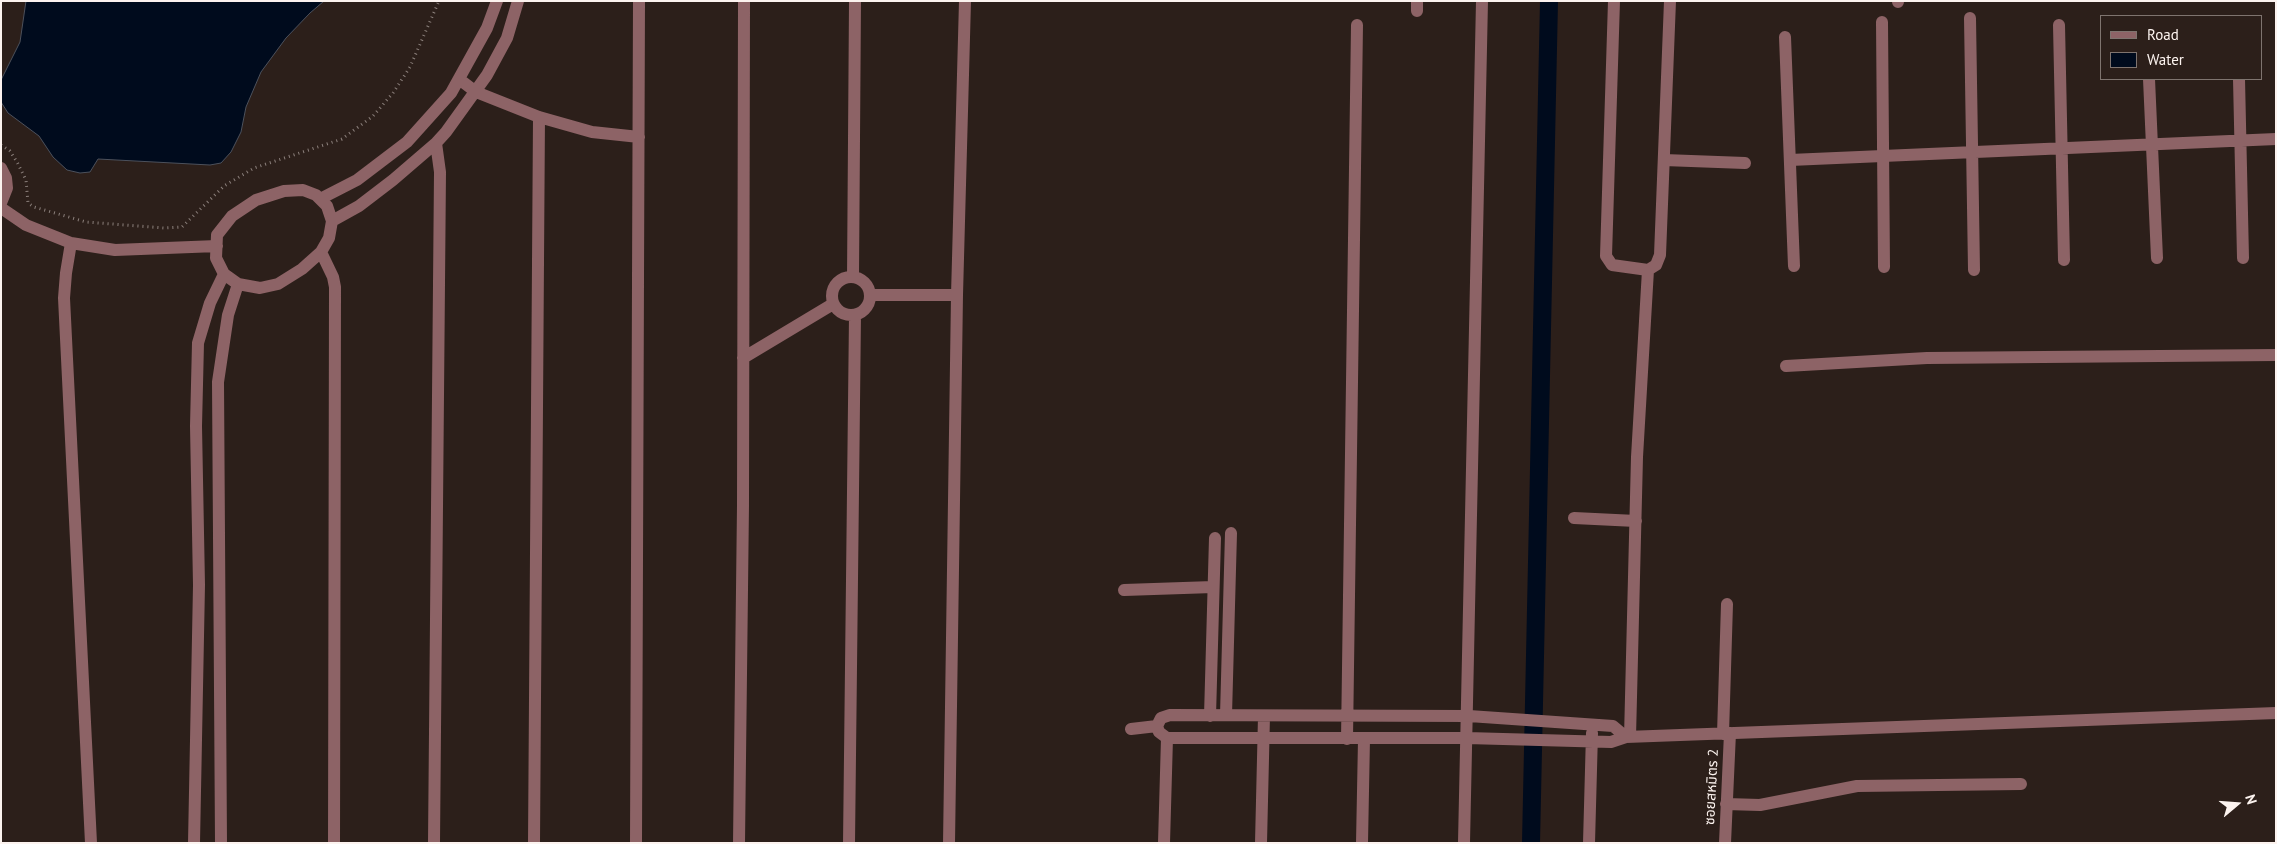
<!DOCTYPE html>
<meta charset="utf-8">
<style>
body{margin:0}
#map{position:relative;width:2277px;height:844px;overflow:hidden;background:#2c1f1a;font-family:"PT Sans",sans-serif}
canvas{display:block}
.frame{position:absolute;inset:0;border:2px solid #fcf3ef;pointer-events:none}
.legend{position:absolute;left:2100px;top:15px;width:162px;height:65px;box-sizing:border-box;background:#2c1f1a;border:1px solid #7f746f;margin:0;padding:6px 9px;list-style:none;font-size:15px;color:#fcf3ef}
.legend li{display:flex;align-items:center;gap:10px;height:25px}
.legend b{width:25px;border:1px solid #7f746f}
.north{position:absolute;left:2212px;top:779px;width:50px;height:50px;-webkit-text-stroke:4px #2c1f1a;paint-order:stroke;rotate:72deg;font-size:14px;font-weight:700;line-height:20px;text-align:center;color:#fcf3ef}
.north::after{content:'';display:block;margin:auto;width:18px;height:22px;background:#fcf3ef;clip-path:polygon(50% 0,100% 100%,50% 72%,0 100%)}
</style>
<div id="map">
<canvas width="2277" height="844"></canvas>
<div class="frame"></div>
<ul class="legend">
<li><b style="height:6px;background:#8d6366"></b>Road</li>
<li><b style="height:14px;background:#000b1d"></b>Water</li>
</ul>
<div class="north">N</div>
</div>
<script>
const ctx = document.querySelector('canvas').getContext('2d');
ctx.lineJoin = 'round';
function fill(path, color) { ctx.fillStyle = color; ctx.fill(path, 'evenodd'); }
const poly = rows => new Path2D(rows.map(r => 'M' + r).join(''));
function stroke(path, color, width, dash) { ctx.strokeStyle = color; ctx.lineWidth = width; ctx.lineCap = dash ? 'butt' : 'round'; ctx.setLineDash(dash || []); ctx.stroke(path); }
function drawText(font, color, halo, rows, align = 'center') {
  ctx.font = font + ' "PT Sans","Noto Sans Thai",sans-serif'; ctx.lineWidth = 4; ctx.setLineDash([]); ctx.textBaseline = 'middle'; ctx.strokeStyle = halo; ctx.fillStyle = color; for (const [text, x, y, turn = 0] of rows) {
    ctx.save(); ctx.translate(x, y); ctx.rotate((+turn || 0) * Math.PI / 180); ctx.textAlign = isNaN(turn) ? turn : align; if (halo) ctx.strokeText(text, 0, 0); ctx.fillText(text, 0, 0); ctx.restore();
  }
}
const water = poly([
 [26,1,324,1,310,13,286,38,261,72,246,107,241,132,231,152,221,163,210,165,98,159,90,172,80,173,67,170,53,157,39,136,8,113,1,102,1,80,20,42,26,1]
]);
fill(water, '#000b1d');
stroke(water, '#4c515c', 1);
stroke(poly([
 [1531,843,1549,1]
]), '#000b1d', 18);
stroke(poly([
 [1,145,10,151,17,162,26,180,28,203,34,207,86,222,164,228,182,227,224,186,254,168,342,139,373,116,393,93,410,67,439,1]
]), '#8c807c', 3, [1, 4]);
stroke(poly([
 [1614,1,1606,256,1612,265,1648,270,1656,265,1660,255,1670,1],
 [1898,1,1898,2],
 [1417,11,1417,1],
 [1970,18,1974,270],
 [1882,22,1884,267],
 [2059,25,2064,260],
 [1785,37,1794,266],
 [459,79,476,92,539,117,592,132,639,137],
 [2149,79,2157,258],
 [2239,79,2243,258],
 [1664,160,1745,163],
 [1790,160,2276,139],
 [1,168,6,178,7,188,1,203],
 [303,190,316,195,327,206,332,221,329,238,321,252,302,269,278,284,260,288,238,284,224,274,216,258,217,235,232,216,256,200,284,191,303,190],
 [320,199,357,180,407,142,451,93,487,28,497,1],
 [1,208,26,225,71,243,115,250,217,246],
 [332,221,359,206,393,180,436,143,446,132,487,75,507,38,518,1],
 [71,243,66,273,64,298,91,843],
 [321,252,333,277,335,287,334,843],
 [853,277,855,1],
 '832 296a19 19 0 1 1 38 0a19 19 0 1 1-38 0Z',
 [870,295,957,295],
 [743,358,833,304],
 [1786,366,1927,358,2276,355],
 [1574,518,1636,521],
 [1124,590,1213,587],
 [1170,715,1469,716,1613,726,1626,737,1611,742,1467,738,1167,738,1159,732,1157,726,1161,718,1170,715],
 [1226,715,1231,533],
 [1210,716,1215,538],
 [1131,729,1157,726],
 [1723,734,1727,604],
 [1626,737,2276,713],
 [1630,737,1637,457,1648,270],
 [1347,739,1357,25],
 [1726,804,1760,805,1857,786,2021,784],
 [194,843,199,585,196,426,198,343,210,303,224,274],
 [221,843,218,382,228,315,238,284],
 [434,843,440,172,436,143],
 [534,843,539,117],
 [636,843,639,1],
 [739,843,743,505,744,1],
 [849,843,855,315],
 [949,843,957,295,965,1],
 [1164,843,1167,738],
 [1261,843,1264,716],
 [1362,843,1364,739],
 [1464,843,1482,1],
 [1589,843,1592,733],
 [1725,843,1730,733]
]), '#8d6366', 12);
drawText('14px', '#fcf3ef', '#2c1f1a', [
 ["ซอยสหมิตร 2",1712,787,-87]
]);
</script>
